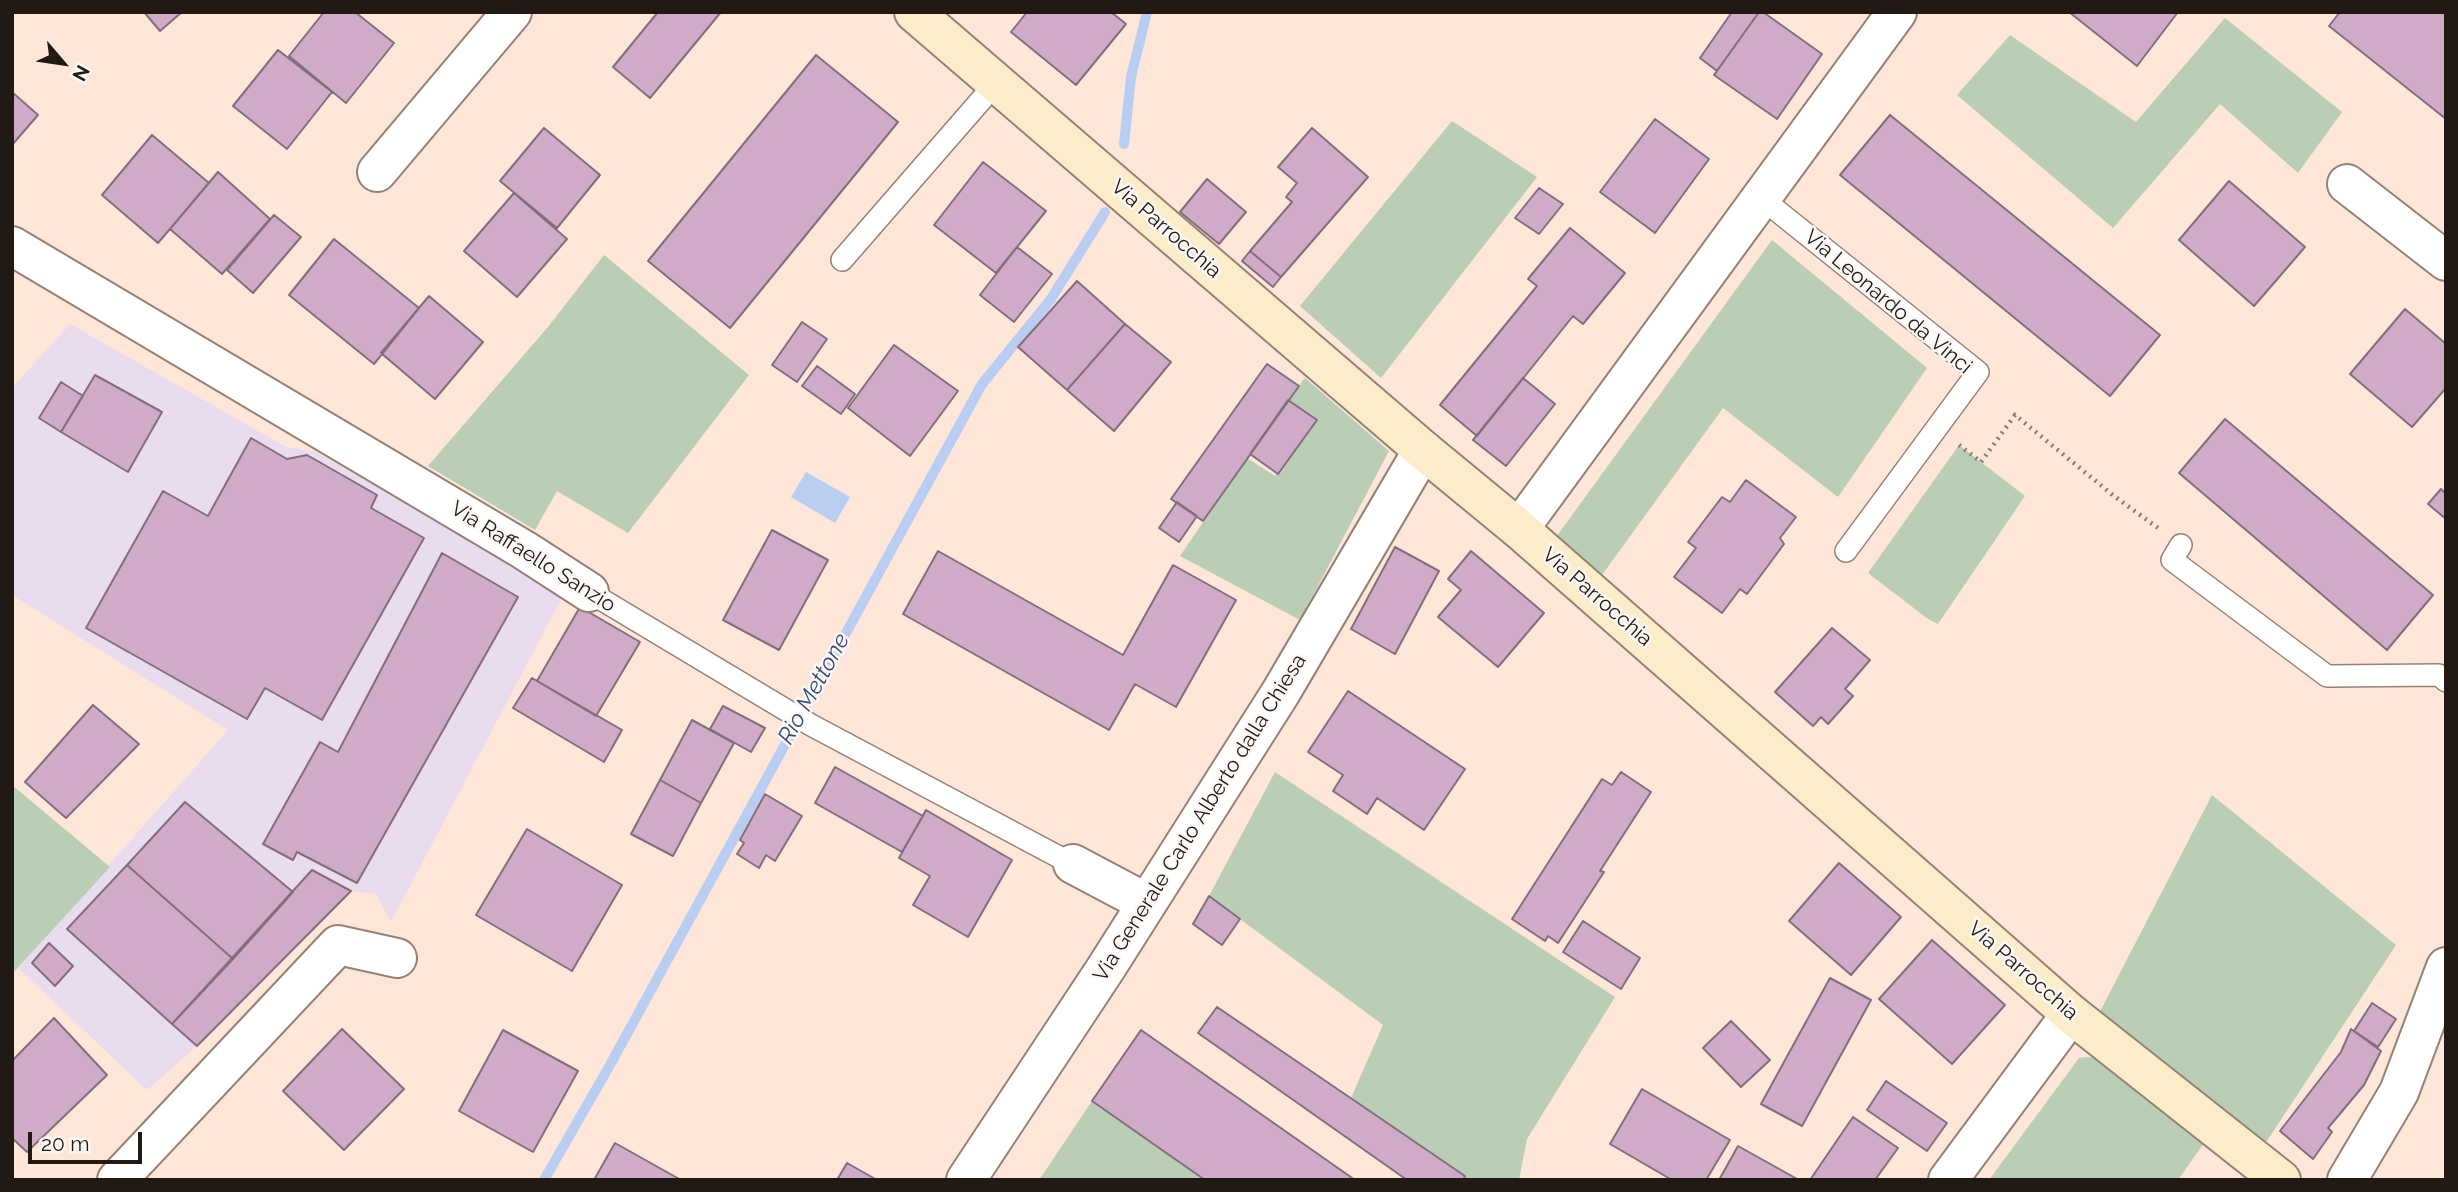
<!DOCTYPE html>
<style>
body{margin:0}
#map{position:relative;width:2458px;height:1192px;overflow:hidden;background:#fee6d9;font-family:Raleway,sans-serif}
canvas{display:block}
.frame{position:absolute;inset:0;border:14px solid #211914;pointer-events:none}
.north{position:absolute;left:28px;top:28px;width:70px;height:70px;-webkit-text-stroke:5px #fdf8f5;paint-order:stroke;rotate:119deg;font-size:19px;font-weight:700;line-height:28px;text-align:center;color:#211914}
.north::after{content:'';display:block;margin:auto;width:24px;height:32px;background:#211914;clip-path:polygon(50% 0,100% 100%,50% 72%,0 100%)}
.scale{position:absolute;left:28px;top:1132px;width:114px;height:32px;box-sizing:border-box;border:4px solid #211914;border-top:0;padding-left:9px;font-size:21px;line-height:24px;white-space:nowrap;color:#211914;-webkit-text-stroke:5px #fdf8f5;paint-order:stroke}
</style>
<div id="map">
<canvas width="2458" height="1192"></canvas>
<div class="frame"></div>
<div class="north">N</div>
<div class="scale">20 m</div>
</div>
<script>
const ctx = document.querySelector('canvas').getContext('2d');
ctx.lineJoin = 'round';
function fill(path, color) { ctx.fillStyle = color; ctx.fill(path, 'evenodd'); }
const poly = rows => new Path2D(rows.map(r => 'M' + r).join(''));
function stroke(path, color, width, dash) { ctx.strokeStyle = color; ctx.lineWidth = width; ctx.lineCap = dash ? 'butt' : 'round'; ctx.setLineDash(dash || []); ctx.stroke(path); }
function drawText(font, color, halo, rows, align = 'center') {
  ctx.font = font + ' Raleway,sans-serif'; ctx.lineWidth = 5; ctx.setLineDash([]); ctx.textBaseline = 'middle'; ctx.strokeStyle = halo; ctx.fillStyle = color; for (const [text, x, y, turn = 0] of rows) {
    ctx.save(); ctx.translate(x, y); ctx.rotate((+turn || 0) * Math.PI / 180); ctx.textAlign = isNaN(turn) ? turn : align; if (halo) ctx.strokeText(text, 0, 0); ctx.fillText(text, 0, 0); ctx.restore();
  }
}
fill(poly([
 [70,324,286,447,316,452,564,594,391,922,376,894,351,891,197,1046,147,1090,18,968,228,730,12,595,12,388]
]), '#eadcef');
fill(poly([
 [2225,18,2342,112,2298,173,2220,104,2113,228,1957,95,2010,35,2136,122],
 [1452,121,1537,177,1381,378,1300,306],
 [1772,240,1927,368,1838,497,1723,408,1602,575,1554,540],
 [604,255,749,375,628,533,557,491,535,530,428,466,548,327],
 [1305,378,1389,451,1300,620,1180,556,1247,458,1275,476,1317,420,1288,400],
 [1959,445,2025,496,1938,624,1928,619,1868,573],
 [1275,772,1615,997,1527,1139,1519,1180,1463,1180,1465,1175,1351,1098,1383,1025,1209,896],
 [12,785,110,867,12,974],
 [2212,795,2396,945,2255,1159,2091,1029],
 [2086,1057,2100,1058,2204,1143,2178,1180,1989,1180,2079,1058],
 [1092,1101,1205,1180,1039,1180]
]), '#bacdb5');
fill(poly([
 [806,472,850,497,835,523,791,497]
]), '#b9cdf3');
stroke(poly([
 [1124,144,1131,77,1147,12],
 [544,1180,610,1065,982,384,1051,299,1105,212]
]), '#b9cdf3', 10);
const building = poly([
 [144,12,182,12,160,31,144,12],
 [324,12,355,12,394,43,346,103,289,56,324,12],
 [658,12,721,12,650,98,613,67,658,12],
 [1027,12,1111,12,1126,24,1076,85,1011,32,1027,12],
 [1732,12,1759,12,1717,71,1700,58,1732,12],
 [1759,12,1763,12,1822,54,1777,119,1714,75,1759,12],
 [2069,12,2178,12,2137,66,2069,12],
 [2340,12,2443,12,2446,15,2446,119,2329,26,2340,12],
 [278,50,332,92,287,149,233,106,278,50],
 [816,55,898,122,730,328,648,261,816,55],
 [12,92,38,115,12,145,12,92],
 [1890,115,2160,335,2110,396,1840,175,1890,115],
 [1655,119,1709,159,1655,233,1600,192,1655,119],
 [544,128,600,175,557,228,500,181,544,128],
 [1312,128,1368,177,1281,277,1250,251,1292,202,1286,197,1297,183,1278,167,1312,128],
 [152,135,209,183,158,243,102,195,152,135],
 [983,162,1046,211,996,273,934,225,983,162],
 [218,172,270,219,222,274,170,229,218,172],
 [1207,179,1246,212,1219,244,1180,212,1207,179],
 [2229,181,2305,247,2254,306,2179,240,2229,181],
 [1539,188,1563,204,1539,234,1515,218,1539,188],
 [514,193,567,239,517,297,464,251,514,193],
 [274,215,301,237,253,293,227,270,274,215],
 [1570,228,1625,273,1583,324,1573,316,1477,436,1440,405,1537,286,1528,279,1570,228],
 [334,239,419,308,374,364,289,295,334,239],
 [1017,247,1052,274,1014,322,980,295,1017,247],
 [1250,251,1281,277,1273,287,1242,261,1250,251],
 [1077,281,1125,324,1067,390,1018,347,1077,281],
 [429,296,483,342,435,399,381,353,429,296],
 [2405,309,2446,344,2446,388,2412,427,2350,374,2405,309],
 [802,322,827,339,797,382,772,365,802,322],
 [1125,324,1171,362,1114,431,1067,390,1125,324],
 [894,345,958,391,910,456,848,408,894,345],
 [1267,364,1299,386,1203,521,1171,499,1267,364],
 [817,366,855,394,841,414,802,386,817,366],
 [95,375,162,412,128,472,61,432,95,375],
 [1523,378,1555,404,1506,466,1473,440,1523,378],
 [61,382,83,396,61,432,39,418,61,382],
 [1288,400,1317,420,1278,474,1250,454,1288,400],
 [2225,419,2433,595,2387,650,2179,473,2225,419],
 [251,438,287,459,307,455,377,495,371,508,424,538,322,720,265,688,247,719,86,628,163,491,208,516,251,438],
 [1746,480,1796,517,1780,538,1784,544,1747,594,1740,589,1722,613,1674,577,1696,548,1688,542,1722,497,1730,502,1746,480],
 [2441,489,2446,494,2446,519,2428,504,2441,489],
 [1177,502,1197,516,1179,542,1159,528,1177,502],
 [772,530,828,560,779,650,723,620,772,530],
 [1395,547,1439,571,1395,654,1351,629,1395,547],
 [938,551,1123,655,1173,565,1236,600,1176,707,1135,684,1109,730,903,614,938,551],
 [1471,551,1544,613,1498,667,1438,617,1461,590,1448,579,1471,551],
 [442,553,518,597,357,883,297,852,293,860,263,844,320,742,338,752,442,553],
 [580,607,640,642,596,716,537,681,580,607],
 [1832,628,1870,660,1845,689,1853,696,1828,724,1821,717,1813,726,1775,692,1832,628],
 [532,678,622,730,604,762,513,708,532,678],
 [1348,691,1465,769,1424,830,1377,798,1367,814,1333,791,1343,775,1308,752,1348,691],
 [93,705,139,744,66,818,25,782,93,705],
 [723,706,765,728,751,752,710,729,723,706],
 [692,720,734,743,701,803,660,780,692,720],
 [835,767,923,816,902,852,815,803,835,767],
 [1621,772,1651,792,1600,871,1604,872,1558,943,1548,936,1545,941,1512,919,1602,779,1612,785,1621,772],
 [660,780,701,803,673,856,631,834,660,780],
 [765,794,802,816,775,861,766,855,759,868,737,854,744,843,740,840,765,794],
 [185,802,293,892,233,959,127,865,185,802],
 [926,810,1012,860,968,937,913,905,930,876,899,858,926,810],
 [527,829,622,885,572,971,476,915,527,829],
 [1839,863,1901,917,1851,975,1789,921,1839,863],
 [127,865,233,959,172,1024,67,929,127,865],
 [312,870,351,891,197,1046,172,1024,312,870],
 [1209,896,1240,919,1222,945,1193,924,1209,896],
 [1583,921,1640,958,1621,989,1563,952,1583,921],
 [1932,940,2005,1005,1952,1064,1879,999,1932,940],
 [49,943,73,966,55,986,32,963,49,943],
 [1830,978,1871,1000,1802,1126,1761,1104,1830,978],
 [2372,1003,2396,1019,2378,1047,2354,1031,2372,1003],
 [1217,1007,1465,1176,1463,1180,1407,1180,1198,1033,1217,1007],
 [54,1018,107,1075,27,1152,12,1138,12,1061,54,1018],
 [1731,1021,1770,1060,1741,1087,1703,1048,1731,1021],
 [342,1029,404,1089,344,1150,283,1091,342,1029],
 [2351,1029,2381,1051,2364,1085,2328,1128,2332,1132,2313,1159,2280,1131,2341,1052,2351,1029],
 [503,1030,578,1071,533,1152,459,1111,503,1030],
 [1141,1030,1355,1180,1205,1180,1092,1101,1141,1030],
 [1886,1081,1947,1123,1927,1151,1867,1110,1886,1081],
 [1642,1089,1730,1140,1706,1180,1672,1180,1610,1144,1642,1089],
 [1853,1117,1898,1148,1875,1180,1810,1180,1853,1117],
 [615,1143,681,1180,594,1180,615,1143],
 [1738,1146,1799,1180,1719,1180,1738,1146],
 [847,1163,877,1180,837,1180,847,1163]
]);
fill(building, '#d0abc8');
stroke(building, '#826f7d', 2);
const lane = poly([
 [1760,197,1978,372,1846,551],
 [842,260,996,83],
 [2181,545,2172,560,2327,676,2439,675,2446,681],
 [589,592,811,725,1059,857]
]);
const street = poly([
 [377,172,512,12],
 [2347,184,2446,261],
 [12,246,524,550,589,592],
 [1519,529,1897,12],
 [1073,864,1139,899,1151,897],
 [117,1180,338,945,397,958],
 [966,1180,1106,968,1281,692,1423,450],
 [1948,1180,2071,1014],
 [2347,1180,2399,1092,2446,967]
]);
const secondary = poly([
 [914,12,1423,450,1519,529,2071,1014,2281,1180]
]);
stroke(lane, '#968175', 24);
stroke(street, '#968175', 42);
stroke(secondary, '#968175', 42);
stroke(poly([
 [1959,445,1981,462,2015,415,2114,496,2158,528]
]), '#8b7c73', 4.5, [2, 5]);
stroke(lane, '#fff', 21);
stroke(street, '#fff', 38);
stroke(secondary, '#fbedca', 38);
drawText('21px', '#211914', '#fdf8f5', [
 ["Via Parrocchia",1166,229,41],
 ["Via Leonardo da Vinci",1888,302,40],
 ["Via Raffaello Sanzio",533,557,32],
 ["Via Parrocchia",1597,597,41],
 ["Via Generale Carlo Alberto dalla Chiesa",1200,818,-58],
 ["Via Parrocchia",2023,971,41]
]);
drawText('italic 23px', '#334b7b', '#fdf8f5', [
 ["Rio Mettone",814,689,-61]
]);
</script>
